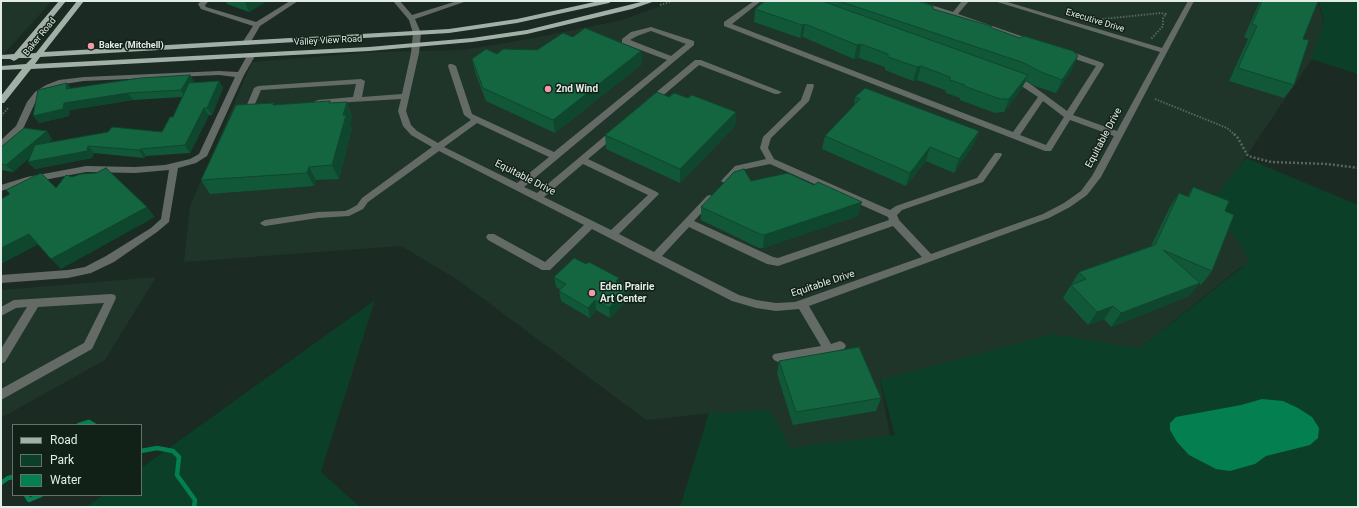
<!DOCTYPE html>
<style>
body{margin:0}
#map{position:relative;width:1359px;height:508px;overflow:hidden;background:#1b2a22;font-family:Roboto,sans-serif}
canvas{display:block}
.frame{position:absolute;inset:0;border:2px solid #e2ece6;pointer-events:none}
.legend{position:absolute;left:12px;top:424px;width:130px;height:72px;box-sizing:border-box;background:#122118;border:1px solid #65726a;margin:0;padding:5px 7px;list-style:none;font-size:12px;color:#e2ece6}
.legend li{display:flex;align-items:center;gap:8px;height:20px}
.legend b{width:20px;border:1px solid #65726a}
</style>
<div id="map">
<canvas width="1359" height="508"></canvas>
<div class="frame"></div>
<ul class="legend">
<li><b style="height:5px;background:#a1b1a7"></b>Road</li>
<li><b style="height:11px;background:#0b3f27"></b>Park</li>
<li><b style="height:11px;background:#047f4f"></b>Water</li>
</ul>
</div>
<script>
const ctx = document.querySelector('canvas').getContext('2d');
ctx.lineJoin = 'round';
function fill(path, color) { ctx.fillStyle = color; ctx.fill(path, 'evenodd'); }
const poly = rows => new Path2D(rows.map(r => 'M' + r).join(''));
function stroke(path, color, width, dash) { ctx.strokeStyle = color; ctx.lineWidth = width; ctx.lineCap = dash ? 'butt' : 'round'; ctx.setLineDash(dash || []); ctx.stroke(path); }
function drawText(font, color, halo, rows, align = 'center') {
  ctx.font = font + ' Roboto,sans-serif'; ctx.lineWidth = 3; ctx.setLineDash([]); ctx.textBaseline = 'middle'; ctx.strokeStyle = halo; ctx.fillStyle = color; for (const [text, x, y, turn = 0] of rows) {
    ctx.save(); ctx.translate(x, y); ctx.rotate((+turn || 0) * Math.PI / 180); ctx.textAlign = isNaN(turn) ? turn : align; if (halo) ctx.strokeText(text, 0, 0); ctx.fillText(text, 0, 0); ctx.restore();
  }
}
fill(poly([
 [1,1,52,1,1,57],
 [675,1,1318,1,1324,23,1312,59,1214,204,1268,258,1241,267,1140,348,880,380,890,436,798,471,713,413,646,420,458,280,401,246,184,262,190,206,252,62,375,52,461,50,529,39,622,20],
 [156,277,105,360,1,418,1,290]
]), '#1f3529');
fill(poly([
 [1319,1,1358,1,1358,74,1311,59,1324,22],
 [1246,158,1358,205,1358,507,680,507,709,413,769,410,791,448,895,435,880,380,1052,334,1140,348,1250,261,1212,200],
 [375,300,321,472,360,507,86,507,103,495,141,495,141,468]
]), '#0b3f27');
fill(poly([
 [1262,399,1283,401,1298,408,1312,417,1319,428,1318,438,1310,445,1266,456,1255,464,1230,471,1216,469,1189,455,1177,442,1170,430,1170,423,1176,417,1241,405]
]), '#047f4f');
stroke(poly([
 [79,425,89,422,94,425],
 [141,451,157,448,173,451,179,457,177,475,195,500,194,507],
 [1,483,8,478,13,477],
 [26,495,29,500,41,495]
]), '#047f4f', 4.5);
stroke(poly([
 [660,5,673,1],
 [1093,20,1161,13,1166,14,1163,18,1163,26,1151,39],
 [1155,99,1227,128,1235,135],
 [1,116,8,108]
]), '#59665f', 2, [1.5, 1.5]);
stroke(poly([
 [1234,134,1238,138,1248,156,1271,162,1327,164,1358,168]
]), '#59665f', 2.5, [2, 2]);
fill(poly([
 [201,1,209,1,205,5,206,7,256,22,290,1,298,1,260,26,249,45,246,45,242,43,253,26,201,9,198,4,201,1],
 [393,1,400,1,412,15,457,1,467,1,415,19,421,33,419,53,406,111,411,125,417,131,438,143,471,120,464,115,448,66,449,64,452,64,456,66,472,114,554,152,667,60,622,43,622,39,631,32,651,27,694,41,694,45,524,187,537,193,612,130,618,130,619,132,618,134,588,159,657,192,659,194,619,234,654,252,707,196,710,195,715,198,713,200,694,221,773,257,778,258,889,220,888,217,770,164,741,170,729,183,726,184,721,181,735,166,766,159,760,148,763,137,801,100,807,84,813,84,814,86,809,101,771,138,768,148,774,159,890,210,896,206,977,178,995,153,1001,153,1002,155,983,182,902,210,897,215,899,220,931,254,1043,214,1064,203,1081,191,1092,176,1114,136,1070,120,1051,151,1045,151,724,26,724,22,754,1,761,1,732,24,1013,132,1038,97,1023,87,1010,81,1010,77,1016,77,1029,83,1067,111,1096,66,1063,55,1063,51,1069,51,1103,63,1104,65,1073,115,1117,131,1160,52,994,1,1004,1,1162,48,1188,1,1194,1,1101,177,1087,195,1070,207,1049,218,809,306,831,344,840,341,844,343,846,346,844,349,802,360,778,362,774,360,772,357,774,354,821,346,799,309,776,311,756,308,732,301,592,229,550,270,542,270,488,240,486,237,488,234,494,234,545,262,584,225,439,151,368,202,363,209,349,216,318,218,265,226,262,225,260,223,265,220,318,212,345,211,350,209,357,205,362,198,432,147,411,135,403,126,398,111,401,99,318,104,314,102,318,100,353,97,356,84,261,90,255,104,263,104,264,106,263,108,250,110,246,107,254,88,258,86,361,79,365,81,362,97,402,94,411,53,413,33,409,20,393,1],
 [651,31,686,44,671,56,630,40,637,36,651,31],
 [1043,101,1064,117,1046,145,1020,135,1043,101],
 [477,123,549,157,517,183,444,147,477,123],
 [583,164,648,195,611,230,544,197,583,164],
 [893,226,922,257,795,302,776,303,756,300,739,295,662,256,689,227,767,264,778,266,893,226],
 [909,1,919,1,953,12,962,1,969,1,958,14,1038,42,1034,44,1031,44,909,1],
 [248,54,254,54,255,56,244,75,207,156,196,163,178,168,169,222,157,232,114,262,91,273,68,278,1,283,1,275,68,270,85,267,106,256,151,228,161,219,169,170,135,173,86,172,28,183,1,191,1,185,27,177,86,166,135,167,165,165,190,159,199,154,235,77,219,75,84,81,64,84,52,89,41,96,35,103,23,129,4,147,1,148,1,140,16,126,27,102,35,92,46,85,59,80,84,77,219,71,238,72,248,54],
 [695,60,701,60,782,92,778,94,775,94,699,65,653,104,647,104,647,100,695,60],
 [111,294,115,295,116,298,92,349,1,400,1,389,84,343,104,303,38,307,5,362,1,364,1,349,27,307,16,308,1,316,1,307,14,300,111,294]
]), '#646b67');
fill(poly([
 [59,1,66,1,23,54,36,53,77,1,84,1,44,52,449,29,517,19,599,1,612,1,609,3,517,23,449,33,40,57,35,64,369,47,472,38,527,30,645,1,655,1,632,9,527,34,472,42,369,51,31,69,4,103,1,103,1,96,22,69,1,70,1,66,26,64,32,58,19,58,14,61,10,59,1,59,1,55,14,54,59,1]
]), '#a1b1a7');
fill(poly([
 [225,1,267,1,249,12,227,4],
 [765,1,917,1,933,9,992,28,1072,70,1056,93,1035,86,1026,81,1022,88,1004,112,995,113,960,100,960,98,946,93,945,90,917,80,913,81,885,70,885,67,859,58,854,59,803,37,800,38,754,22,755,9],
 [1260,1,1318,1,1303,39,1294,85,1284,98,1229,81,1248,39,1244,37],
 [573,37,641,51,642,64,555,133,486,101,475,72,472,59,497,54,537,50],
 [190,75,194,82,194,83,219,81,223,88,212,115,209,115,190,153,146,156,144,158,94,153,92,158,35,169,28,162,30,157,13,172,1,170,1,147,52,139,48,143,162,132,173,117,182,97,133,100,70,110,69,116,39,123,67,83,71,89],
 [669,97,688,98,736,112,735,126,680,183,606,149,605,135],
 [855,97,979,131,974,144,954,173,926,161,906,186,822,149,825,136,854,106],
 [347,102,352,116,350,124,352,128,339,179,316,180,314,186,210,194,201,180,275,105,331,103],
 [751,181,858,216,763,248,759,248,701,220,701,207],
 [1193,187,1225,211,1212,271,1201,285,1199,284,1189,296,1111,327,1104,319,1088,325,1063,298,1079,272,1151,246,1170,207,1179,193,1187,197],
 [586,264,619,278,619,283,628,287,629,298,610,318,596,310,590,318,561,301,559,291,561,290,556,287,554,277],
 [779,361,881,398,876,411,793,425,777,374]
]), '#115838');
fill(poly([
 [246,1,267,1,249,12,245,2],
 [805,24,803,37,800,38,802,25],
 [861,44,859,58,854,59,857,45],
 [641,51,642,64,555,133,553,120],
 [1078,56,1072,70,1056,93,1062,80],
 [921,66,917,80,913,81,917,67],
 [190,75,194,82,185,97,181,90],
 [1028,75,1022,88,1004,112,1009,99],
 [219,81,223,88,212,115,207,108],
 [67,83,72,90,66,89],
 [128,93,133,100,70,110,69,116,39,123,33,116,64,103],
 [347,102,352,116,350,124,352,128,339,179,332,165,343,115],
 [204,108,209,115,190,153,185,145],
 [736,112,735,126,680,183,680,169],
 [47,131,52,139,13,172,6,165],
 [979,131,974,144,954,173,959,159],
 [88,146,94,153,92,158,35,169,28,162],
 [930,147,926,161,906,186,910,173],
 [141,149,146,156,144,158,139,150],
 [309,167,316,180,314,186,307,173],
 [862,202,858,216,763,248,764,235],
 [147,207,155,217,61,269,51,259],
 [29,234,39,244,1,264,1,248],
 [619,278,620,288,616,281],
 [1200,283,1189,296,1111,327,1121,313],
 [628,287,629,298,610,318,609,308],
 [595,300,596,310,590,318,588,308],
 [1113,306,1104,319,1088,325,1097,312]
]), '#0e472e');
const building = poly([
 [765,1,822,1,1028,75,1009,99,1000,99,964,86,965,85,950,80,950,77,921,66,917,67,888,57,888,54,861,44,857,45,805,24,802,25,755,9,765,1],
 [839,1,917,1,933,6,933,9,991,26,992,28,1020,38,1024,36,1073,51,1078,56,1062,80,1041,72,1024,63,839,1],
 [1262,1,1318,1,1303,39,1309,40,1294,85,1238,68,1257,26,1252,24,1262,1],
 [585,28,641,51,553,120,483,88,472,59,486,49,497,54,503,49,537,50,563,33,573,37,585,28],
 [190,75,181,90,128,93,64,103,63,109,33,116,38,90,67,83,66,89,141,78,190,75],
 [219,81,207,108,204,108,185,145,141,149,139,150,88,146,87,151,28,162,35,145,108,132,112,127,162,132,170,117,173,117,189,83,219,81],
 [865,88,979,131,959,159,930,147,910,173,825,136,860,99,855,97,865,88],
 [657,92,669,97,674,93,688,98,692,95,736,112,680,169,605,135,657,92],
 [330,101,329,103,347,102,343,115,346,115,332,165,309,167,307,173,201,180,236,105,274,103,273,105,330,101],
 [24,128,47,131,6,165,1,164,1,147,24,128],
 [106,168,147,207,51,259,29,234,1,248,1,199,10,194,6,190,41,173,56,188,66,175,72,177,81,174,96,173,106,168],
 [744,169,751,181,788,173,814,185,818,182,862,202,764,235,760,234,701,207,734,172,744,169],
 [1193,187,1229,201,1225,211,1234,215,1212,271,1163,250,1200,283,1121,313,1113,306,1097,312,1071,285,1086,279,1079,272,1155,245,1179,193,1189,197,1193,187],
 [574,258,586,264,589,262,619,278,616,281,628,287,609,308,595,300,588,308,559,291,566,284,554,277,574,258],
 [859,347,881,398,796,412,779,361,859,347]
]);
fill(building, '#146641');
stroke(building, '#0e472e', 1);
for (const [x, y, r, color] of [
 [91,46,4,"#f39aaa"],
 [548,89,4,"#f39aaa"],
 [592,293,4,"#f39aaa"]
]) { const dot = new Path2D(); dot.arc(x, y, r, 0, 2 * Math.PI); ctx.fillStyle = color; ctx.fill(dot); stroke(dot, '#122118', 1.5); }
drawText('9px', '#e2ece6', '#122118', [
 ["Executive Drive",1095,21,17],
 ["Baker Road",40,37,-51],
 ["Valley View Road",328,41,-3]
]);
drawText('bold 9px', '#e2ece6', '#122118', [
 ["Baker (Mitchell)",99,46]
], 'left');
drawText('bold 10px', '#e2ece6', '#122118', [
 ["2nd Wind",556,89],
 ["Eden Prairie",600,287],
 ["Art Center",600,299]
], 'left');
drawText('10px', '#e2ece6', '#122118', [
 ["Equitable Drive",1104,138,-62],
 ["Equitable Drive",525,178,27],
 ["Equitable Drive",823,284,-18]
]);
</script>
